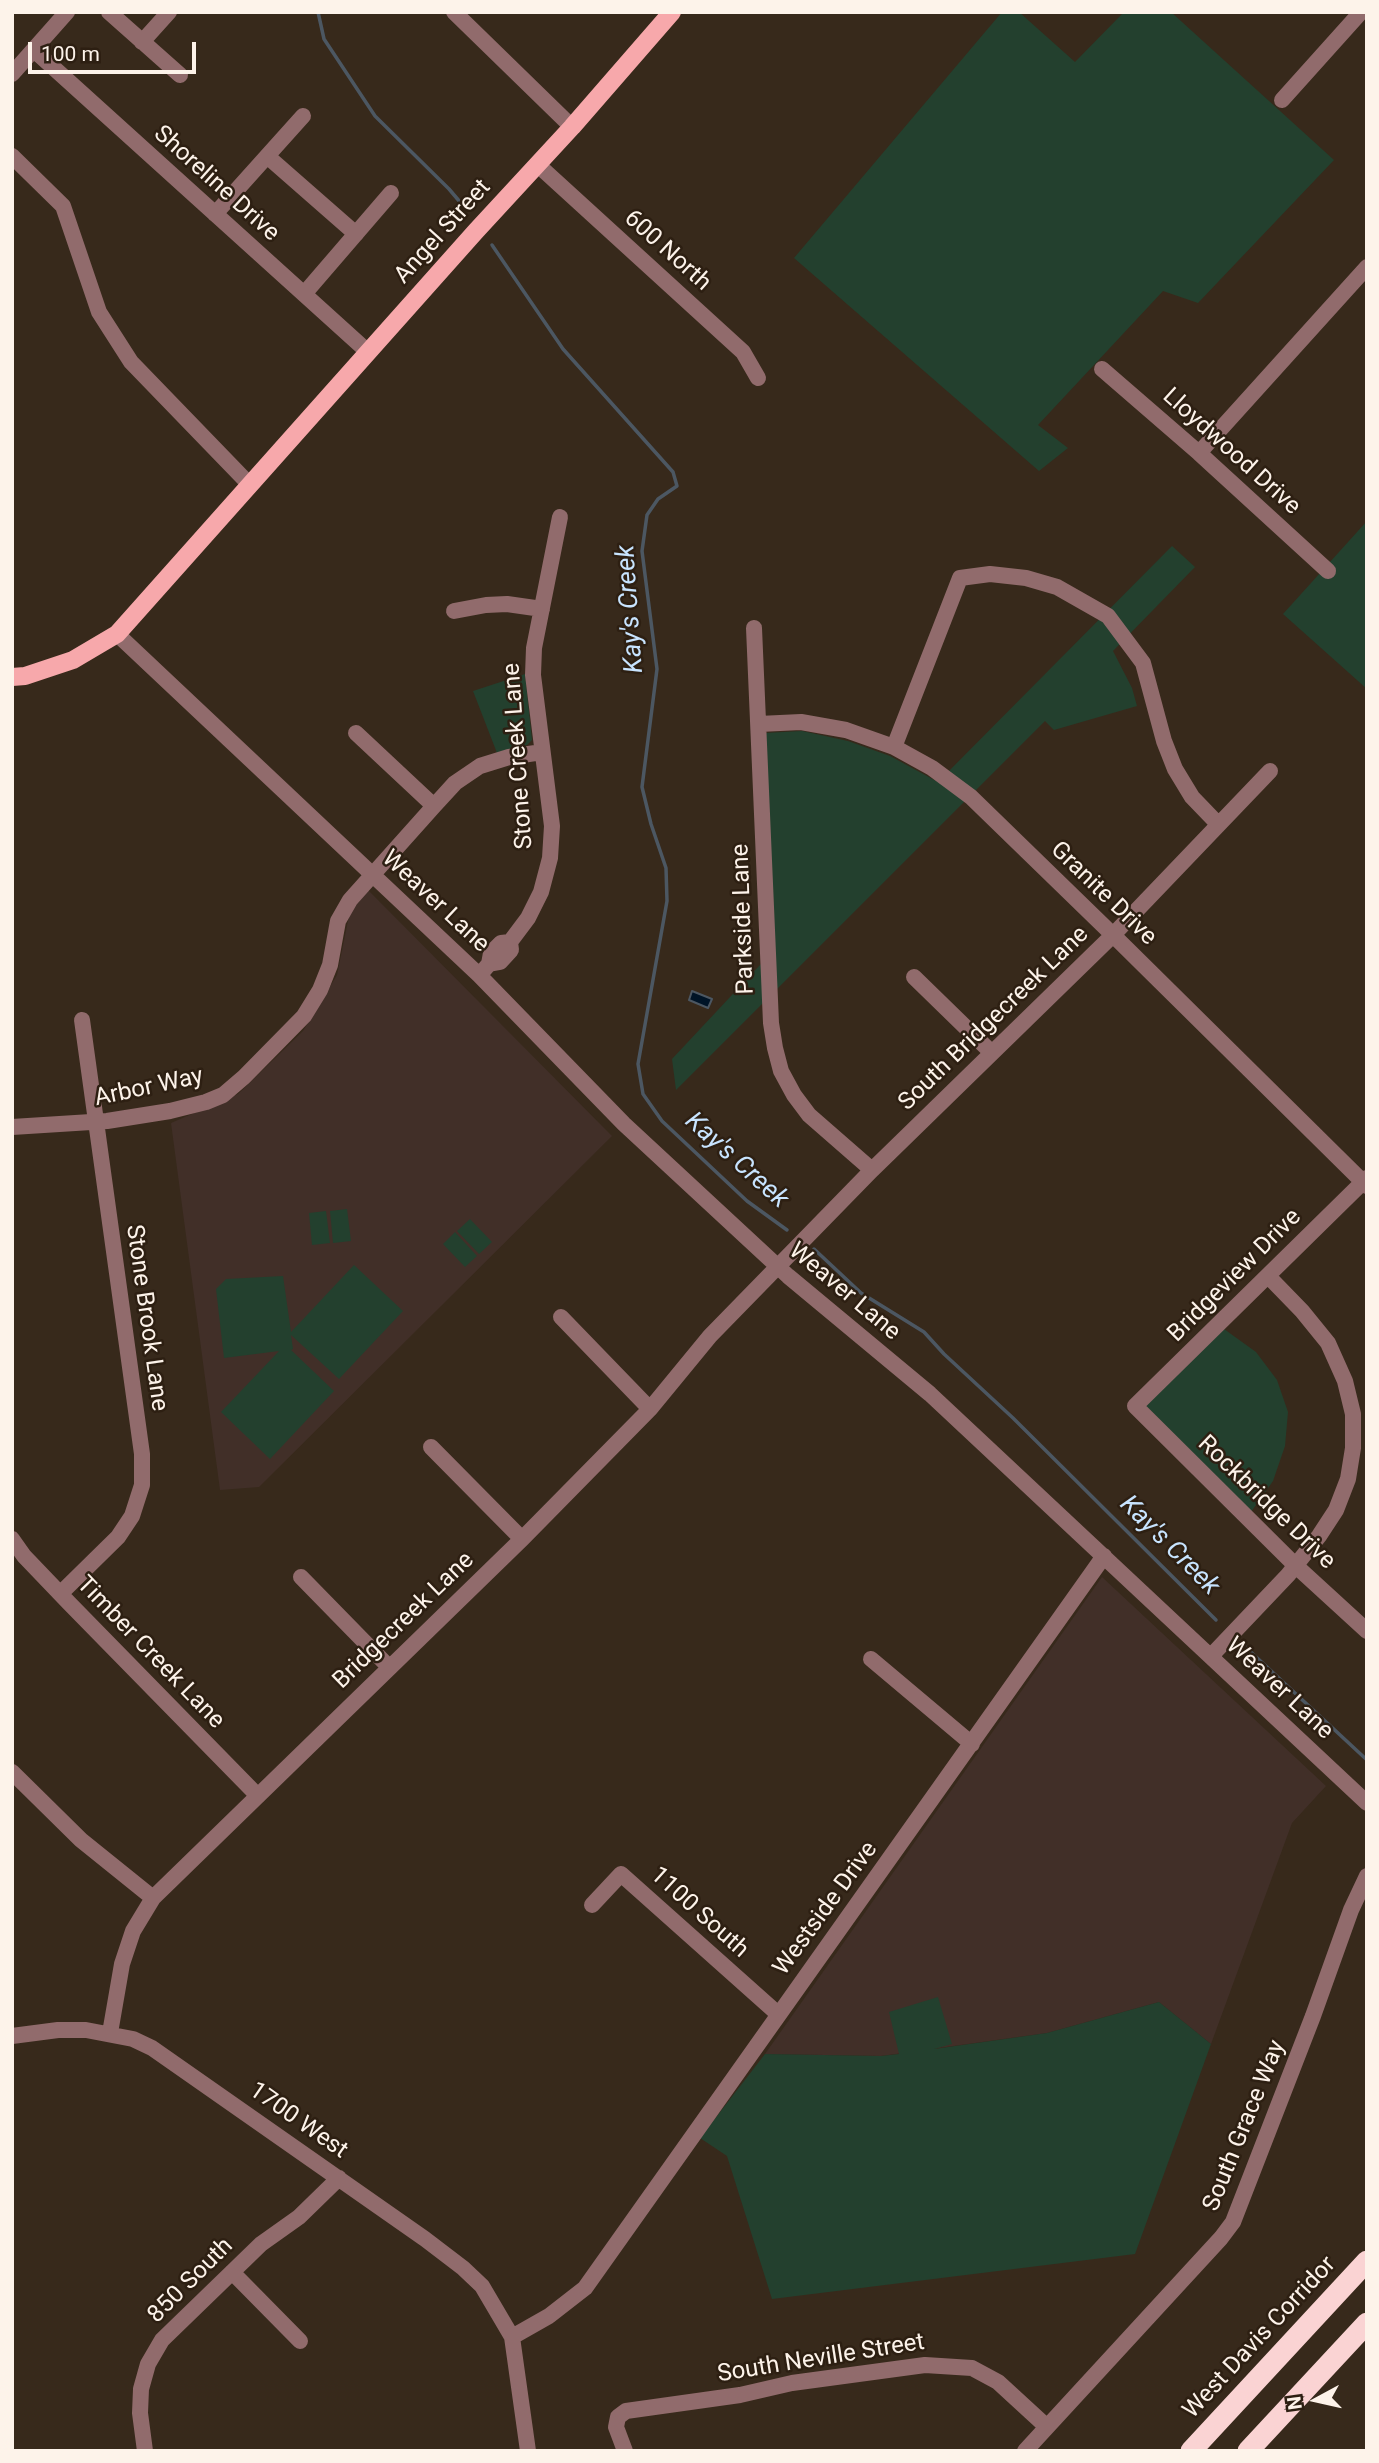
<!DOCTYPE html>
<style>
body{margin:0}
#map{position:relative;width:1379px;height:2463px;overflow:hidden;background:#37291b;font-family:Roboto,sans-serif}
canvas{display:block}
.frame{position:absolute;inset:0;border:14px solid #fdf3ea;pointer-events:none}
.north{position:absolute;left:1281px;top:2365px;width:70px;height:70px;-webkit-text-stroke:5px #2d1f12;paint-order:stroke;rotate:262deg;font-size:19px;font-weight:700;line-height:28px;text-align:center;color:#fdf3ea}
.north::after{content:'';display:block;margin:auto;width:24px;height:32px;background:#fdf3ea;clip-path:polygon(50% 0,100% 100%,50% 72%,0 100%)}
.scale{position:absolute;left:28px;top:42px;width:168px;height:32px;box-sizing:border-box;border:4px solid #fdf3ea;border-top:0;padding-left:9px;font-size:21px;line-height:24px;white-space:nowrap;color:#fdf3ea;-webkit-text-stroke:5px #2d1f12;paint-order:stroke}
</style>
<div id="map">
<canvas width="1379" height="2463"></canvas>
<div class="frame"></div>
<div class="north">N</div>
<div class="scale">100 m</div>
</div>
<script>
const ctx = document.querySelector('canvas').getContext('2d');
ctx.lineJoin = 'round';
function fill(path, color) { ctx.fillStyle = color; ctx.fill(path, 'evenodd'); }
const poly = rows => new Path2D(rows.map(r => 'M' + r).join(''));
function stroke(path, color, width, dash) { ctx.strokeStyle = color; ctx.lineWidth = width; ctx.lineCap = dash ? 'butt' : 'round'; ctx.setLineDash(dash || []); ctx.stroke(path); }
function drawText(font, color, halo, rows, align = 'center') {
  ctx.font = font + ' Roboto,sans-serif'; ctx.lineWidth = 5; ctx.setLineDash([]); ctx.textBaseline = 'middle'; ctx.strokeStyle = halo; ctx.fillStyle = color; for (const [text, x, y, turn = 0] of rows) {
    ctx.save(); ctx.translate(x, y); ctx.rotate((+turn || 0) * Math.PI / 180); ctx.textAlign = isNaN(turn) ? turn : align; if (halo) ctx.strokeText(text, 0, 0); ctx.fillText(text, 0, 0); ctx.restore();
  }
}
fill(poly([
 [368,890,612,1136,259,1487,220,1490,171,1123,238,1094,303,1031,337,975,350,911],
 [1102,1577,1326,1786,1292,1823,1211,2044,1159,2002,1047,2033,881,2056,765,2054]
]), '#412f28');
fill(poly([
 [1002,12,1019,12,1075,62,1124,12,1171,12,1334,160,1198,303,1163,291,1038,425,1068,448,1039,471,794,258],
 [1367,521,1367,689,1283,614],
 [1172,546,1195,567,1113,651,1132,688,1137,706,1054,730,1045,721,676,1090,672,1059,775,949,765,733,802,731,848,741,890,756,938,782],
 [525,674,532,740,527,745,497,753,473,691],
 [347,1209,351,1241,333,1243,330,1211],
 [326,1211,330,1243,312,1245,309,1213],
 [470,1219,492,1242,479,1254,457,1231],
 [455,1232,477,1256,465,1267,443,1244],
 [354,1265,403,1311,339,1379,291,1335,293,1349,291,1350,334,1391,270,1459,221,1412,279,1351,224,1358,216,1289,226,1279,283,1276,291,1332],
 [1224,1329,1256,1352,1277,1380,1288,1412,1285,1446,1273,1481,1251,1512,1145,1405],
 [938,1997,952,2044,934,2049,1047,2033,1159,2002,1211,2044,1135,2254,772,2299,727,2156,700,2138,765,2054,881,2056,899,2054,889,2012]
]), '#23402e');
const water = poly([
 [692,991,712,999,708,1008,689,1000,692,991]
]);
fill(water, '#001427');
stroke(water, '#4c5762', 2);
stroke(poly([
 [318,12,324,39,375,116,449,189,460,202],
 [492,245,563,349,673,472,677,486,658,499,647,515,642,551,657,669,642,787,651,824,666,868,667,901,638,1064,643,1094,662,1121,747,1201,787,1230],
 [814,1249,861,1293,924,1332,944,1354,1013,1418,1216,1620],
 [1240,1642,1367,1760]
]), '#4c5762', 3.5);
stroke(poly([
 [109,12,180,75],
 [454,12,572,127],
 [142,42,169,12],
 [34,50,368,352],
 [12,74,67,12],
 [1282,100,1361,12],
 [12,156,63,206,99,312,131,362,249,484],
 [267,156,356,234],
 [538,165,743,352,758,378],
 [215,214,303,116],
 [304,294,391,193],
 [1102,369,1199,453,1328,571],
 [1199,453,1367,267],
 [454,611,486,605,507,604,542,609],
 [754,628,771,1023,775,1048,781,1071,794,1095,809,1115,872,1170],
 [117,634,479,975,624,1124,788,1276,930,1394,1367,1803],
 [759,724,801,722,846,730,894,747,932,768,971,797,1113,935,1367,1186],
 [356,733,434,806],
 [894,747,960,578,990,574,1026,578,1057,587,1108,616,1143,663,1164,741,1175,769,1192,797,1218,824],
 [489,964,500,962,511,950,510,942,528,918,541,892,550,858,552,826,533,675,534,648,560,517],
 [483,971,489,964,491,953,501,943,510,942],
 [914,977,992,1053],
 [12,1127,107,1121,170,1111,206,1102,223,1095,244,1077,304,1016,320,990,330,965,338,921,350,900,434,806,455,783,480,766,509,757,542,752],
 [1367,1178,1135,1406,1296,1566,1367,1631],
 [561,1317,650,1409],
 [431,1447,522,1539],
 [12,1539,24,1556,69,1603,258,1796],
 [301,1577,389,1667],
 [61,1593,118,1537,132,1516,142,1485,142,1454,82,1020],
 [1211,1656,1288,1575,1319,1536,1336,1510,1348,1479,1353,1448,1353,1414,1345,1381,1328,1343,1302,1311,1268,1276],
 [871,1659,972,1744],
 [12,1772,81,1840,153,1898],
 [592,1905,621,1874,778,2014],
 [110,2033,122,1964,133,1931,153,1898,522,1539,650,1409,710,1336,872,1170,1113,935,1270,771],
 [12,2036,58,2030,86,2030,133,2039,152,2048,425,2239,463,2268,482,2286,512,2337,528,2451],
 [232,2272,300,2341],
 [512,2337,549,2316,585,2288,1104,1556],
 [145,2451,140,2413,141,2389,148,2364,162,2340,261,2244,299,2217,339,2178],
 [625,2451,616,2427,618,2417,626,2411,740,2395,792,2383,925,2365,972,2368,998,2382,1047,2427],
 [1025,2451,1221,2238,1233,2222,1313,2016,1351,1910,1367,1876]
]), '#916b6c', 16);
stroke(poly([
 [12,677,25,676,73,660,117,634,476,231,572,127,672,12]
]), '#f7a8ab', 18);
stroke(poly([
 [1191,2451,1367,2261],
 [1248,2451,1367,2323]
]), '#fad3d3', 21);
drawText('24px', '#fdf3ea', '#2d1f12', [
 ["Shoreline Drive",216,184,42],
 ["Angel Street",443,232,-48],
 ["600 North",667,251,42],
 ["Lloydwood Drive",1231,452,42],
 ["Stone Creek Lane",519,756,-94],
 ["Granite Drive",1103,894,44],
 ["Weaver Lane",435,902,43],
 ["Parkside Lane",744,919,-92],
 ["South Bridgecreek Lane",994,1019,-44],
 ["Arbor Way",149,1088,-12],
 ["Bridgeview Drive",1235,1276,-45],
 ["Weaver Lane",844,1292,40],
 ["Stone Brook Lane",146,1318,82],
 ["Rockbridge Drive",1266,1503,44],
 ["Bridgecreek Lane",404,1621,-44],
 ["Timber Creek Lane",150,1653,46],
 ["Weaver Lane",1279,1689,43],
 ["Westside Drive",826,1909,-54],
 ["1100 South",699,1913,42],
 ["1700 West",298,2121,35],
 ["South Grace Way",1245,2126,-68],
 ["850 South",191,2281,-45],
 ["West Davis Corridor",1260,2338,-47],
 ["South Neville Street",821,2359,-9]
]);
drawText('italic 26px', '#c8e4ff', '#2d1f12', [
 ["Kay's Creek",631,609,-94],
 ["Kay's Creek",736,1161,42],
 ["Kay's Creek",1169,1546,45]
]);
</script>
